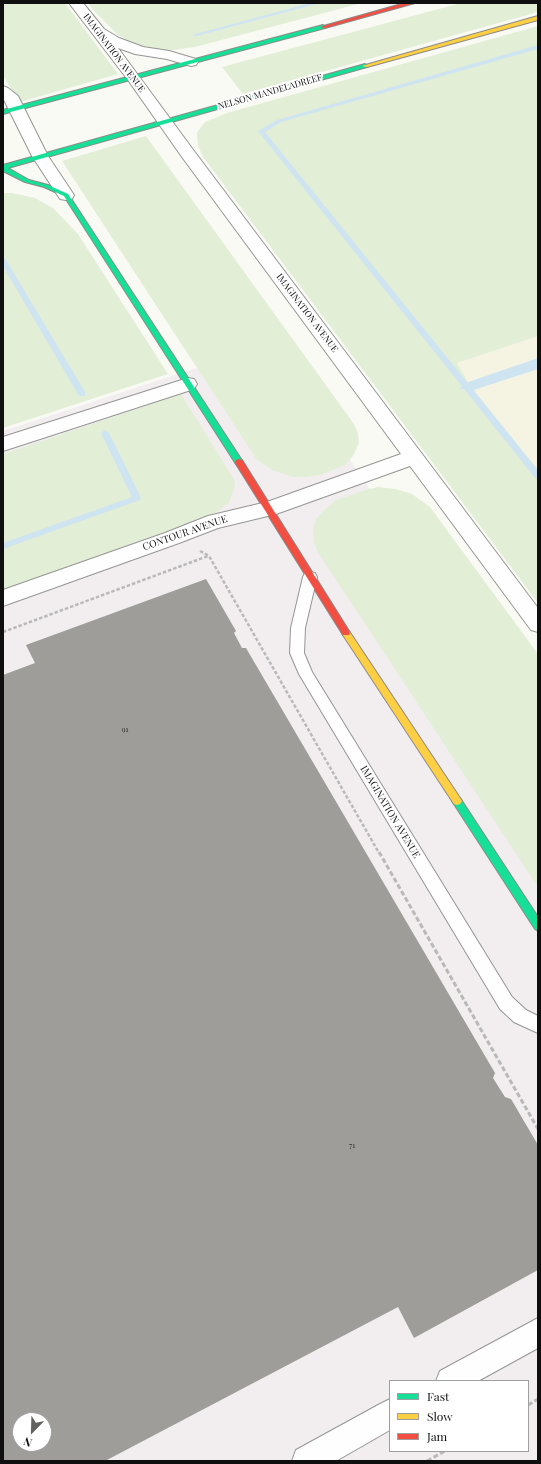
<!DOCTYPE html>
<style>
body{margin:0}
#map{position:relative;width:541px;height:1464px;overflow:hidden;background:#fafaf5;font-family:"Playfair Display",serif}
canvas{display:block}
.frame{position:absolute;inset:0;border:4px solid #0f0f0f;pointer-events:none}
.legend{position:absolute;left:389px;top:1380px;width:140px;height:72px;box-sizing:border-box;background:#fff;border:1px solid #9f9f9f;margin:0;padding:5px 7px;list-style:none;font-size:12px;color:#0f0f0f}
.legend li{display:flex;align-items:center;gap:8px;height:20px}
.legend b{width:20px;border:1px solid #9f9f9f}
.north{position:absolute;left:12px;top:1412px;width:40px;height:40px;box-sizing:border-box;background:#fff;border:1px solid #9f9f9f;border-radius:50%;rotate:203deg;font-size:11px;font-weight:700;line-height:16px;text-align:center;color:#0f0f0f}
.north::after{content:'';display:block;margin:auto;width:14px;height:18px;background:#616160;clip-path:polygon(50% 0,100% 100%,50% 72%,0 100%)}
</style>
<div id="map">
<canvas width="541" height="1464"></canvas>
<div class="frame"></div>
<ul class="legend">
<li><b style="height:5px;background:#16e098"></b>Fast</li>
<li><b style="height:5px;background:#ffcf43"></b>Slow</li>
<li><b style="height:5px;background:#f24e42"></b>Jam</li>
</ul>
<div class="north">N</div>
</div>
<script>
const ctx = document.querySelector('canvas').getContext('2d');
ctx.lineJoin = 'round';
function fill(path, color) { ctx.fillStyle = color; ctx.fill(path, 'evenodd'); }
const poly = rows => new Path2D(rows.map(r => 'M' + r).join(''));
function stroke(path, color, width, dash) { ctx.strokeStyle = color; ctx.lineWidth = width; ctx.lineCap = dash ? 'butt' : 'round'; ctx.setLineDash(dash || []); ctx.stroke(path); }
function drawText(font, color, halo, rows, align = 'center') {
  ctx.font = font + ' "Playfair Display",serif'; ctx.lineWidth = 4; ctx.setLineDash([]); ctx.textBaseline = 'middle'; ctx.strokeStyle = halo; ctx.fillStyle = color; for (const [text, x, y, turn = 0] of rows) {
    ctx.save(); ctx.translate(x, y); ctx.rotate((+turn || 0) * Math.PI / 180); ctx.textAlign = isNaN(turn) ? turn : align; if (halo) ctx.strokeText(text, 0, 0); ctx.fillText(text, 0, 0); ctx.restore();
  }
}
fill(poly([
 [270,344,538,732,538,1461,3,1461,3,431],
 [390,1381,528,1381,528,1451,390,1451],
 [20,1420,44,1420,44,1444,20,1444]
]), '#f2eef0');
fill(poly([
 [538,336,538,358,468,382,457,363],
 [538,369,538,471,474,390]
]), '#f5f4e3');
fill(poly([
 [3,3,65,3,118,74,20,102,3,76],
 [88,3,362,3,195,47,167,51,148,49,135,45,117,34,94,11],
 [461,3,538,3,538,12,243,94,222,67],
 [538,26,538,336,457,363,468,382,459,389,474,390,538,471,538,603,203,157,198,146,197,132,205,122,227,113],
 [146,136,354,424,358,433,359,443,353,456,345,465,321,475,307,477,293,477,272,470,257,460,62,161],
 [3,193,12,193,35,198,53,208,78,234,168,374,3,428],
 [181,394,234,479,235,486,229,503,211,516,3,590,3,454],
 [378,487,396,489,412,494,430,507,538,654,538,887,319,554,314,543,313,530,316,519,325,509,336,500,362,491]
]), '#e3eed7');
fill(poly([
 [538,358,538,369,474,390,458,389,468,382]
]), '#cfe4f1');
fill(poly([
 [310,3,320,3,197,36,192,35,310,3],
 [538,45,538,49,281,122,265,132,538,470,538,479,535,478,258,131,277,120,538,45],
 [3,258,6,260,85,392,85,396,79,396,3,266,3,258],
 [105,430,109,433,141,498,140,500,3,549,3,543,132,497,101,433,105,430]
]), '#cfe4f1');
fill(poly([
 [206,579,236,631,234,633,242,648,246,648,495,1073,493,1078,505,1097,511,1099,538,1145,538,1270,414,1338,398,1307,105,1461,3,1461,3,675,35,663,26,645],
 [20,1420,44,1420,44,1444,20,1444]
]), '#9e9d9a');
const lane = poly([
 [310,572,315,573,317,577,305,628,304,653,312,672,512,997,526,1010,538,1016,538,1033,514,1022,500,1009,299,674,290,653,291,628,303,577,305,573,310,572]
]);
const street = poly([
 [69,3,83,3,104,29,119,38,143,47,169,51,196,59,198,62,196,65,191,66,167,59,135,54,118,48,194,151,538,608,538,632,531,630,410,466,276,514,218,528,179,543,3,606,3,590,165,533,208,516,267,502,401,454,182,157,128,80,69,3],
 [3,86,8,88,18,96,48,156,74,195,72,199,66,200,60,199,32,156,3,98,3,86],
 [188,378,194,379,197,384,194,389,3,451,3,437,188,378],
 [538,1318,538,1348,478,1381,436,1381,440,1371,538,1318],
 [390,1399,390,1430,336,1461,292,1461,296,1450,380,1404,390,1399]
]);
const fast = poly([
 [323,25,326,27,325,28,3,114,3,110,323,25],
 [365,64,368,66,367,67,8,168,29,180,48,185,68,194,243,462,242,464,236,464,64,196,44,187,25,182,3,171,3,165,365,64],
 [457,797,460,798,538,917,538,931,535,929,454,804,452,801,454,798,457,797]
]);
const slow = poly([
 [538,16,538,20,367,67,362,66,538,16],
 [346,630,349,631,460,798,462,801,460,804,457,805,454,804,343,635,342,633,343,631,346,630]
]);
const jam = poly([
 [405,3,415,3,325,28,320,27,405,3],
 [239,459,242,460,349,631,350,633,349,635,343,635,236,464,235,462,236,460,239,459]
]);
stroke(lane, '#959593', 2);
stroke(street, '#959593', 2);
stroke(fast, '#8b8b89', 2);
stroke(slow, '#8b8b89', 2);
stroke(jam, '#8b8b89', 2);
stroke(poly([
 [200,551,209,556,379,853],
 [3,632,208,556]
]), '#b9b9b8', 2.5, [3.5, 2]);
stroke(poly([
 [379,852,538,1129],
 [528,1405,538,1399],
 [427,1461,445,1451]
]), '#b9b9b8', 3, [5, 2.5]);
fill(lane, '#fefefe');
fill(street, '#fefefe');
fill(fast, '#16e098');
fill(slow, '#ffcf43');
fill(jam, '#f24e42');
drawText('8px', '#333232', null, [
 ["91",125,729],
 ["71",352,1145]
]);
drawText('9px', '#0f0f0f', '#fff', [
 ["IMAGINATION AVENUE",114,53,53],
 ["NELSON MANDELADREEF",270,92,-16],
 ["IMAGINATION AVENUE",307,313,53]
]);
drawText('10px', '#0f0f0f', '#fff', [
 ["CONTOUR AVENUE",185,533,-19],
 ["IMAGINATION AVENUE",390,812,59]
]);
</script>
